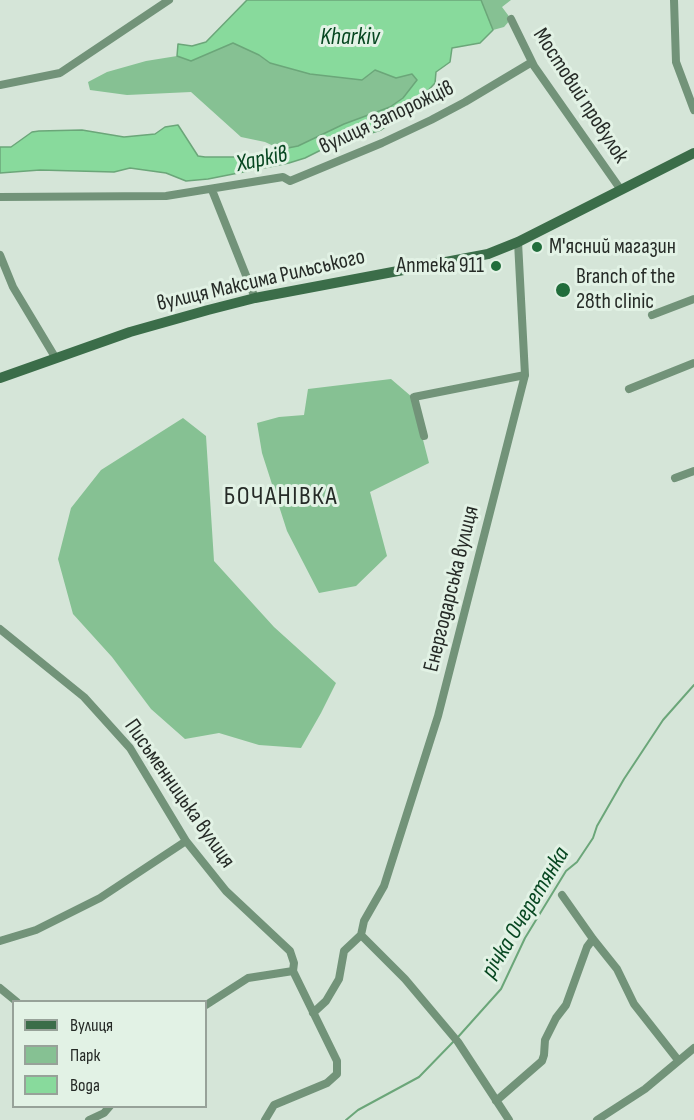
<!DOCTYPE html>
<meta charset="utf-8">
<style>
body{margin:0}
#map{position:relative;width:694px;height:1120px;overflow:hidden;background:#d5e5d8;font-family:"Sofia Sans Condensed",sans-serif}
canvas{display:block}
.legend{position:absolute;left:12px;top:1000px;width:195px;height:108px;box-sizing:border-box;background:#e2f2e5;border:2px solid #97a299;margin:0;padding:8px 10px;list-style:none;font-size:18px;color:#262b27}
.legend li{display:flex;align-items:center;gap:12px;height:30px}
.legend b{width:30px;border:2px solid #97a299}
</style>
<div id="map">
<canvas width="694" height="1120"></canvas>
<ul class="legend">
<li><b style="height:8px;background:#3b6d49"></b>Вулиця</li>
<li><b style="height:16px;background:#86c193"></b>Парк</li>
<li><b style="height:16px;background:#88da9c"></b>Вода</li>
</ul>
</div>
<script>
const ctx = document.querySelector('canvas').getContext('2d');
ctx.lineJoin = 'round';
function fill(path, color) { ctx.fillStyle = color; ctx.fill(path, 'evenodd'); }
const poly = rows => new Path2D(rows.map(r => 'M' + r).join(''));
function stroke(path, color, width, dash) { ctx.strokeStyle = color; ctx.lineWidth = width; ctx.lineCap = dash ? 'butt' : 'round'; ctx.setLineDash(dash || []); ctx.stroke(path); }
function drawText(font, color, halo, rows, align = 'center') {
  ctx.font = font + ' "Sofia Sans Condensed",sans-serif'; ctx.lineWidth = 6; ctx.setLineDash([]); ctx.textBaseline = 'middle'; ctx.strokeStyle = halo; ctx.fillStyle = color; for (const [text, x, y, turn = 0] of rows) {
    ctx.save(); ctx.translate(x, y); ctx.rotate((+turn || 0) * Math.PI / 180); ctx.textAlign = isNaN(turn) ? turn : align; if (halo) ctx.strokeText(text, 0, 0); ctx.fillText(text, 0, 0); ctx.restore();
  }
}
fill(poly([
 [481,0,511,0,502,7,511,19,504,27,493,30],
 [233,43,259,55,270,63,362,80,375,70,396,78,412,74,417,80,403,98,390,107,344,124,298,146,280,149,265,142,241,137,191,92,127,95,90,90,88,82,107,72,146,61,177,56,191,61],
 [391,379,412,397,429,463,370,492,387,556,356,586,319,593,287,531,262,453,257,423,279,417,304,415,308,389],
 [183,418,206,436,214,561,274,627,336,683,321,713,301,748,259,745,219,733,185,739,151,709,112,657,73,614,58,559,71,508,101,470]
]), '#86c193');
const water = poly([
 [247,0,481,0,493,30,480,43,452,48,450,62,436,72,435,83,411,109,381,130,325,148,305,158,289,163,208,179,186,181,166,173,130,168,114,172,40,170,0,173,0,147,11,147,32,132,39,131,82,130,124,137,155,134,165,127,178,125,198,156,205,157,242,157,298,146,344,124,390,107,403,98,417,80,412,74,396,78,375,70,362,80,310,74,270,63,259,55,233,43,191,61,177,56,178,44,192,46,206,42,247,0]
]);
fill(water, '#88da9c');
stroke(water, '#6ba679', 1.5);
stroke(poly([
 [458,1037,501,989,525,938,566,871,577,862,593,838,597,826,624,779,663,720,694,685],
 [346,1120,358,1110,419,1077,454,1041]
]), '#6ba679', 2);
stroke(poly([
 [674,0,676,62,694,110],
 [511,19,534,66,621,190],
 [0,85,60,73,169,0],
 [212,190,255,298],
 [0,197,166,196,283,177,290,181,382,143,431,120,465,102,532,62],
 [0,255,13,287,55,357],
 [652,315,694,299],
 [629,389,694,363],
 [424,436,414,397,525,375],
 [675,478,694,471],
 [0,629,84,697,130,748,186,841,226,891,290,951,294,963,293,971,337,1061,337,1074,327,1083,274,1105,265,1120],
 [562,895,593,939,617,969,634,1004,678,1060],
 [361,935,405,979,458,1042,509,1120],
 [0,941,36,930,100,898,186,841],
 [0,988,17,1002],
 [206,1005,248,978,293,971],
 [313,1013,326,1001,339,979,344,951,361,935,364,921,384,886,438,716,525,375,518,242],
 [496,1101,542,1061,544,1055,545,1040,556,1018,566,1005,587,947,593,939],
 [89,1120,104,1113,110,1106],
 [597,1120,645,1089,694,1048]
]), '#729379', 8);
stroke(poly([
 [0,378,130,332,208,310,255,298,488,254,518,242,694,153]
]), '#3b6d49', 10);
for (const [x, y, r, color] of [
 [537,247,6,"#216d3b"],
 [496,266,6,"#216d3b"],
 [563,290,8,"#216d3b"]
]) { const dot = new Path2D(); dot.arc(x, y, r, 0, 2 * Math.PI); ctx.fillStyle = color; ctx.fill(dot); stroke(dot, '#e2f2e5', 2); }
drawText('22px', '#262b27', '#e2f2e5', [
 ["Мостовий провулок",580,96,57],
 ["вулиця Запорожців",387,118,-25],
 ["вулиця Максима Рильського",261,281,-13],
 ["Енергодарська вулиця",452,589,-76],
 ["Письменницька вулиця",179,794,55]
]);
drawText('22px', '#262b27', '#e2f2e5', [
 ["М'ясний магазин",549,247],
 ["Аптека 911",484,266,"right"],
 ["Branch of the",576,277],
 ["28th clinic",576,302]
], 'left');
drawText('italic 24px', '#074721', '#e2f2e5', [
 ["Kharkiv",350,38],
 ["Харків",262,160,-12],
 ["річка Очеретянка",526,913,-59]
]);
ctx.letterSpacing = '1.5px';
drawText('26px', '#262b27', '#e2f2e5', [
 ["БОЧАНІВКА",281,497]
]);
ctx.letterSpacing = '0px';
</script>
